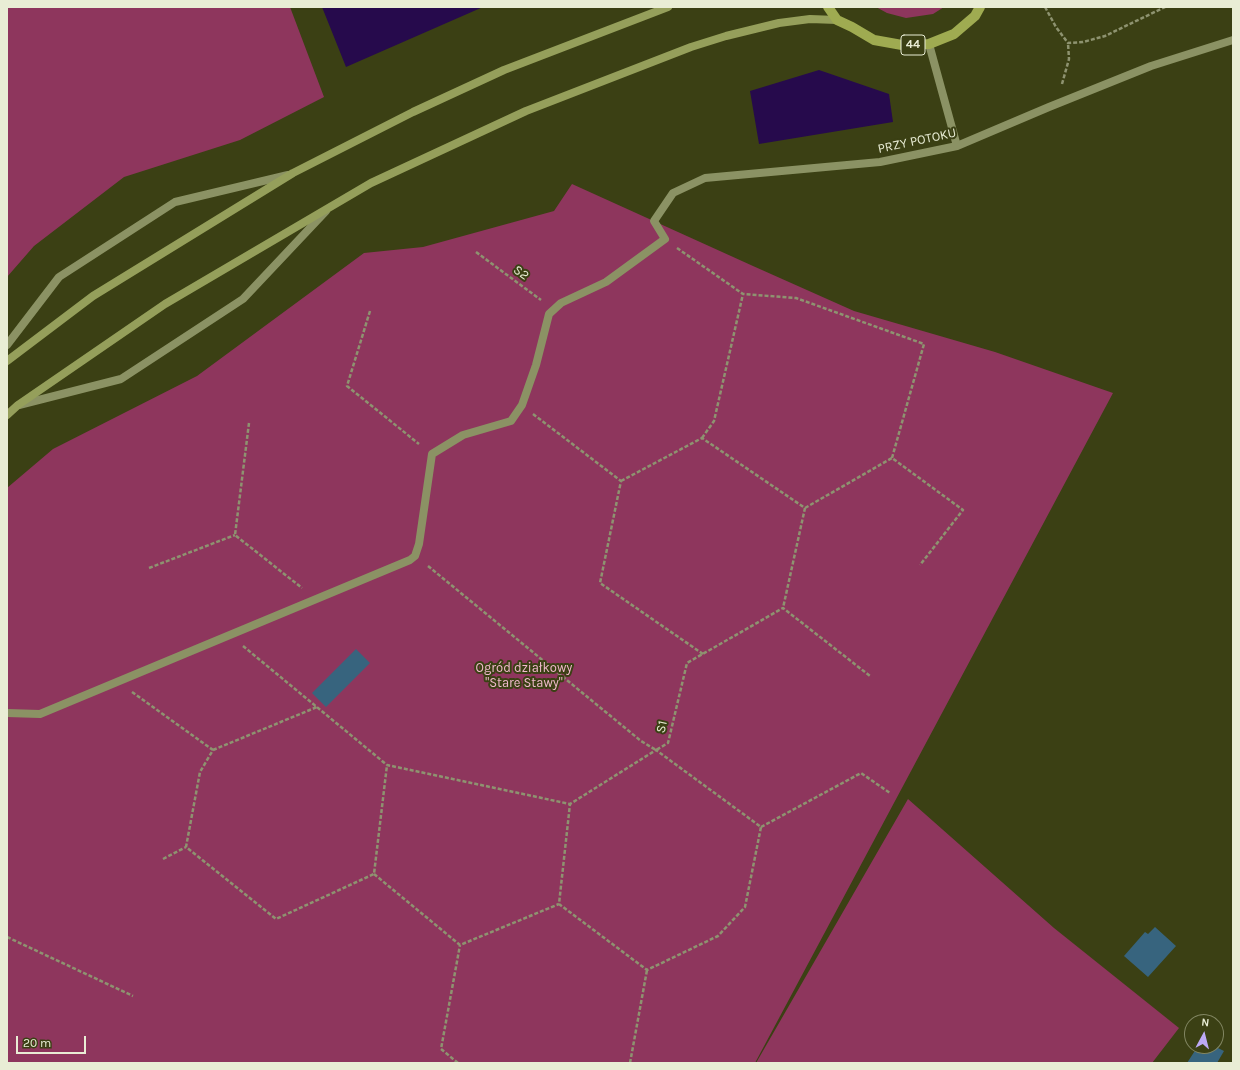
<!DOCTYPE html>
<meta charset="utf-8">
<style>
body{margin:0}
#map{position:relative;width:1240px;height:1070px;overflow:hidden;background:#3b4014;font-family:Karla,sans-serif}
canvas{display:block}
.frame{position:absolute;inset:0;border:8px solid #e9edd5;pointer-events:none}
.north{position:absolute;left:1184px;top:1014px;width:40px;height:40px;box-sizing:border-box;background:#3b4014;border:1px solid #818561;border-radius:50%;rotate:7deg;font-size:11px;font-weight:700;line-height:16px;text-align:center;color:#e9edd5}
.north::after{content:'';display:block;margin:auto;width:14px;height:18px;background:#bda9f5;clip-path:polygon(50% 0,100% 100%,50% 72%,0 100%)}
.scale{position:absolute;left:16px;top:1036px;width:70px;height:18px;box-sizing:border-box;border:2px solid #e9edd5;border-top:0;padding-left:5px;font-size:12px;line-height:14px;white-space:nowrap;color:#e9edd5;-webkit-text-stroke:3px #3b4014;paint-order:stroke}
</style>
<div id="map">
<canvas width="1240" height="1070"></canvas>
<div class="frame"></div>
<div class="north">N</div>
<div class="scale">20 m</div>
</div>
<script>
const ctx = document.querySelector('canvas').getContext('2d');
ctx.lineJoin = 'round';
function fill(path, color) { ctx.fillStyle = color; ctx.fill(path, 'evenodd'); }
const poly = rows => new Path2D(rows.map(r => 'M' + r).join(''));
function stroke(path, color, width, dash) { ctx.strokeStyle = color; ctx.lineWidth = width; ctx.lineCap = dash ? 'butt' : 'round'; ctx.setLineDash(dash || []); ctx.stroke(path); }
function drawText(font, color, halo, rows, align = 'center') {
  ctx.font = font + ' Karla,sans-serif'; ctx.lineWidth = 4; ctx.setLineDash([]); ctx.textBaseline = 'middle'; ctx.strokeStyle = halo; ctx.fillStyle = color; for (const [text, x, y, turn = 0] of rows) {
    ctx.save(); ctx.translate(x, y); ctx.rotate((+turn || 0) * Math.PI / 180); ctx.textAlign = isNaN(turn) ? turn : align; if (halo) ctx.strokeText(text, 0, 0); ctx.fillText(text, 0, 0); ctx.restore();
  }
}
fill(poly([
 [7,7,290,7,324,97,240,140,124,177,34,246,7,277],
 [876,7,944,7,933,14,906,18,887,13],
 [572,184,753,266,854,311,995,352,1113,393,755,1063,7,1063,7,488,53,449,197,376,364,253,423,247,554,211],
 [908,799,1054,928,1179,1028,1152,1063,756,1063]
]), '#8e365d');
fill(poly([
 [322,7,483,7,346,67],
 [819,70,889,94,893,122,759,144,750,91]
]), '#260a4c');
fill(poly([
 [356,649,370,663,326,707,312,693],
 [1155,927,1176,946,1148,977,1124,956,1145,932,1148,934],
 [1198,1046,1214,1046,1224,1051,1217,1063,1187,1063]
]), '#37647e');
stroke(poly([
 [1045,7,1056,27,1068,43,1083,42,1105,36,1165,7],
 [1062,84,1069,59,1068,43],
 [677,248,743,294,796,298,924,344,892,458],
 [476,252,541,300],
 [370,311,347,386,419,444],
 [533,414,621,481,600,583,703,654],
 [249,423,235,535,302,588],
 [702,438,714,421,743,294],
 [621,481,702,438,805,508,783,608],
 [805,508,892,458,963,510,920,565],
 [428,566,641,741,656,750,668,743,687,663,783,608,870,676],
 [149,568,235,535],
 [243,646,387,765,570,804,656,750,761,827,745,907,718,936,647,970,559,904,570,804],
 [132,692,213,750,200,772,186,847,276,919,374,874,387,765],
 [213,750,317,707],
 [761,827,861,773,890,793],
 [163,859,186,847],
 [374,874,460,945,559,904],
 [7,937,133,996],
 [458,1063,441,1049,460,945],
 [630,1063,647,970]
]), '#8e9370', 2.5, [4, 2]);
stroke(poly([
 [929,44,957,146],
 [7,345,59,277,175,202,288,175],
 [19,405,121,379,243,299,326,211],
 [7,713,40,714,410,560,415,556,419,544,432,454,463,435,511,421,522,405,536,365,549,314,561,303,606,282,665,239,654,221,673,193,705,178,880,162,957,146,1049,107,1151,66,1233,40]
]), '#8b9264', 8);
stroke(poly([
 [7,361,93,296,293,173,413,112,504,70,668,7],
 [7,415,18,405,165,304,371,183,526,111,691,47,726,36,779,23,810,19,837,20]
]), '#959f5b', 8);
stroke(poly([
 [828,7,837,20,852,27,874,40,902,45,929,44,954,34,975,16,980,7]
]), '#9fab51', 10);
for (const [x, y, w] of [
 [913,45,24]
]) { const box = new Path2D(); box.roundRect(x - w / 2, y - 10, w, 20, 3); ctx.fillStyle = '#3b4014'; ctx.fill(box); stroke(box, '#e9edd5', 1); }
drawText('bold 12px', '#e9edd5', null, [
 ["44",913,45]
]);
drawText('13px', '#e9edd5', '#3b4014', [
 ["PRZY POTOKU",917,141,-12],
 ["S2",521,273,36],
 ["S1",662,727,-77]
]);
drawText('13px', '#f1bacd', '#3b4014', [
 ["Ogród działkowy",524,668],
 ["\"Stare Stawy\"",524,683]
]);
</script>
